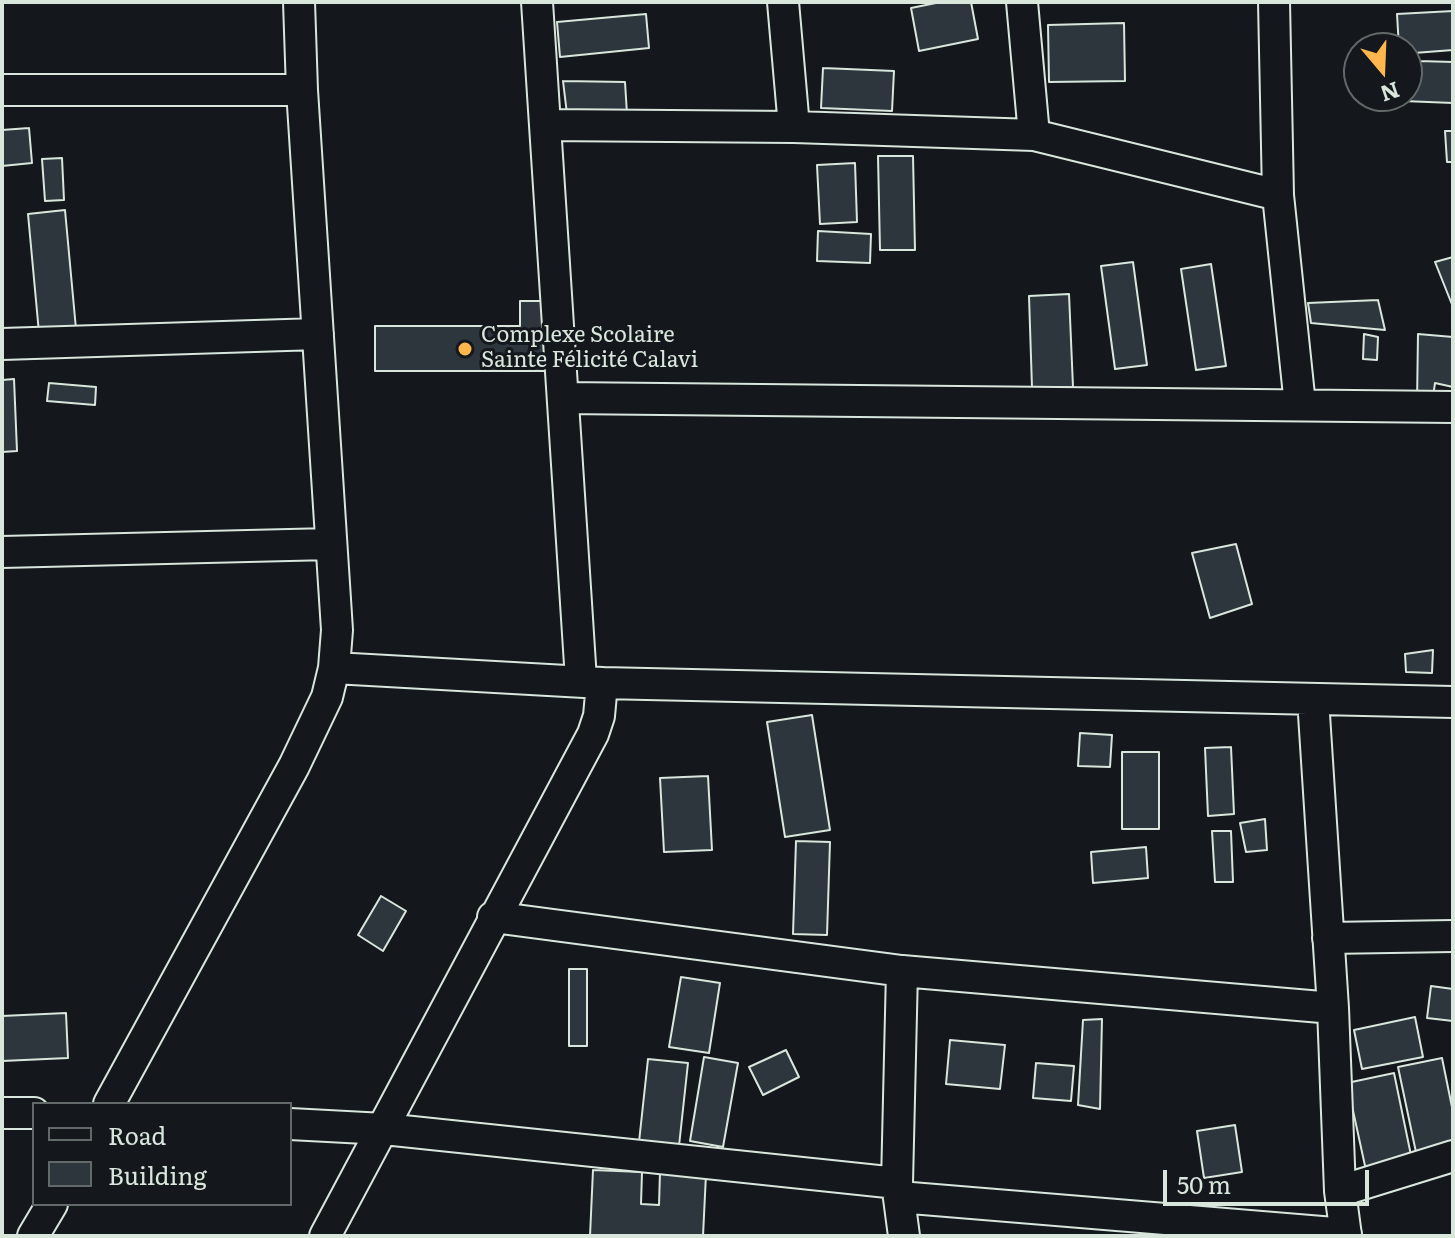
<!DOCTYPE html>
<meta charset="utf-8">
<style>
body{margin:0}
#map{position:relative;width:1455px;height:1238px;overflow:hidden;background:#14181c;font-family:Literata,serif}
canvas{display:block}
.frame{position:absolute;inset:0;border:4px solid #d8e6dc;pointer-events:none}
.legend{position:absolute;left:32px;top:1102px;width:260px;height:104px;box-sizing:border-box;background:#14181c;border:2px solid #626a69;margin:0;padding:10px 14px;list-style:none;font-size:24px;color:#d8e6dc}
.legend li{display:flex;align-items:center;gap:16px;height:40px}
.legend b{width:40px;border:2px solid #626a69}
.north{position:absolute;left:1343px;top:32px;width:80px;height:80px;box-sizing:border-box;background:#14181c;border:2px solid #626a69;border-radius:50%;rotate:161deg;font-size:22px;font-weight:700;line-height:32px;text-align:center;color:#d8e6dc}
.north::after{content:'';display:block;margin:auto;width:28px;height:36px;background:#ffb74d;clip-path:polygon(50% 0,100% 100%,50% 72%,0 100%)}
.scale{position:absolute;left:1163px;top:1170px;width:206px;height:36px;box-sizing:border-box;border:4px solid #d8e6dc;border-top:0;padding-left:10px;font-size:24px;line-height:28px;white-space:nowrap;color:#d8e6dc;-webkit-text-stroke:6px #14181c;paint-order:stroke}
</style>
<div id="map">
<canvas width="1455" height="1238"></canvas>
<div class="frame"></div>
<ul class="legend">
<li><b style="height:10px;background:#14181c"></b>Road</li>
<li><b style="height:22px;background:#2c363c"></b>Building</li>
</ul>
<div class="north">N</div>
<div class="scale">50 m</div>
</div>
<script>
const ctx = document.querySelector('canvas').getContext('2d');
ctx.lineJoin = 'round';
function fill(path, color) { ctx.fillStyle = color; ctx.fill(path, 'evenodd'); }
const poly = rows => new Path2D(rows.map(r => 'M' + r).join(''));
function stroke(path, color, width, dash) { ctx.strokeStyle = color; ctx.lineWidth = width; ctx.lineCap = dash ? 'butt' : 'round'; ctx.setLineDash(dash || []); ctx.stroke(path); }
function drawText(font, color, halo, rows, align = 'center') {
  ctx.font = font + ' Literata,serif'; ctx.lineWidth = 6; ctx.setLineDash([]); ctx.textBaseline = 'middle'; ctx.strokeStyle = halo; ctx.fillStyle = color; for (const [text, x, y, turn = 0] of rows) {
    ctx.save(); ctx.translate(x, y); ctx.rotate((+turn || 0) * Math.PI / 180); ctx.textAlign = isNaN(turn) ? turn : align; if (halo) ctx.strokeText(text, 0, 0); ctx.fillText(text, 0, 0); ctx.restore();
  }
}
const building = poly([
 [941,2,971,2,978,39,919,51,911,8,941,2],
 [1453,11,1453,50,1414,53,1414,64,1407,64,1407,48,1399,48,1397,14,1453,11],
 [646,14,649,48,560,57,557,22,646,14],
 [1124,23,1125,81,1049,82,1048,25,1124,23],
 [1419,61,1453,62,1453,103,1403,101,1402,96,1407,96,1407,91,1416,90,1419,61],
 [823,68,894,71,892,111,821,108,823,68],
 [563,81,625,82,627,114,567,114,563,81],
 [29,128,32,163,2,166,2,130,29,128],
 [1445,131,1453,131,1453,162,1447,162,1445,131],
 [878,156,913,156,915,250,880,250,878,156],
 [62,158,64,200,45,201,42,159,62,158],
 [855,163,857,222,820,224,817,165,855,163],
 [65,210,76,329,39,333,28,214,65,210],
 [818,231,871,234,870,263,817,261,818,231],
 [1453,257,1453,307,1435,262,1453,257],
 [1133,262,1147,365,1115,369,1101,266,1133,262],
 [1211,264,1226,366,1196,370,1181,269,1211,264],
 [1069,294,1073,387,1032,388,1029,296,1069,294],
 [1378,300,1385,330,1311,323,1308,303,1378,300],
 [520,301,554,301,554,371,375,371,375,326,520,326,520,301],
 [1364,334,1378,337,1377,360,1363,359,1364,334],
 [1418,334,1453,337,1453,387,1435,383,1432,404,1417,403,1418,334],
 [14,379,17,451,2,452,2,380,14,379],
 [49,383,96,387,95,405,47,401,49,383],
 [1236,544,1252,604,1210,618,1192,553,1236,544],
 [1433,650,1432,673,1406,672,1405,654,1433,650],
 [812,715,830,830,785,837,767,722,812,715],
 [1080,733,1112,735,1110,767,1078,766,1080,733],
 [1231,747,1234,814,1208,816,1205,748,1231,747],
 [1122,752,1159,752,1159,829,1122,829,1122,752],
 [708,776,712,850,664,852,660,778,708,776],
 [1265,819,1267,850,1246,852,1240,823,1265,819],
 [1212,831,1231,831,1233,882,1215,882,1212,831],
 [796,841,830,842,827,935,793,934,796,841],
 [1146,847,1148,878,1093,883,1091,852,1146,847],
 [381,896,406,911,383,951,358,935,381,896],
 [569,969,587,969,587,1046,569,1046,569,969],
 [681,977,720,983,709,1053,669,1047,681,977],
 [1431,986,1453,989,1453,1021,1427,1018,1431,986],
 [66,1013,68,1058,2,1061,2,1016,66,1013],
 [1415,1017,1423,1057,1362,1069,1354,1030,1415,1017],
 [1102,1019,1100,1109,1078,1105,1083,1020,1102,1019],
 [950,1040,1005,1045,1000,1089,946,1084,950,1040],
 [786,1050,799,1077,763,1095,749,1067,786,1050],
 [704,1057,738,1063,723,1147,690,1141,704,1057],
 [1442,1058,1453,1112,1453,1149,1417,1157,1398,1067,1442,1058],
 [648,1059,688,1063,679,1146,639,1142,648,1059],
 [1036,1063,1074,1066,1071,1101,1033,1098,1036,1063],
 [1394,1073,1413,1165,1367,1175,1347,1083,1394,1073],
 [1235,1125,1242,1172,1204,1178,1197,1131,1235,1125],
 [593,1170,642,1172,641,1204,659,1205,660,1172,706,1174,703,1236,590,1236,593,1170]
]);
fill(building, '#2c363c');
stroke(building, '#d8e6dc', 2);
const minor = poly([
 [537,2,581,680],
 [783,2,794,127],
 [1022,2,1034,135],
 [1274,2,1278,195,1300,405],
 [2,90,302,90],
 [545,125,794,127,1034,135,1278,195],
 [2,344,318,334],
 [563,398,1453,407],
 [2,552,330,544],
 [334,668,602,683,1453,702],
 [1313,699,1333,1008,1340,1191,1346,1236],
 [493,917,902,971,1333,1008],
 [1328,938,1453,936],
 [902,971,897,1183,904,1236],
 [109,1104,294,766,327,697,334,668,337,630,302,90,299,2],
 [2,1113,34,1113],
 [290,1124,384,1129,897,1183],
 [1340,1191,1453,1156],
 [899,1197,1346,1234],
 [33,1236,52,1204],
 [325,1236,593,734,599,716,602,683]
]);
stroke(minor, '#d8e6dc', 34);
stroke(minor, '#14181c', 30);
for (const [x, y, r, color] of [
 [465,349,8,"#ffb74d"]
]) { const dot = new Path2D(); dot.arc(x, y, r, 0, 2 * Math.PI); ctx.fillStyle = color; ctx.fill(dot); stroke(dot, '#14181c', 3); }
drawText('22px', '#d8e6dc', '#14181c', [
 ["Complexe Scolaire",481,336],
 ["Sainte Félicité Calavi",481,361]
], 'left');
</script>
